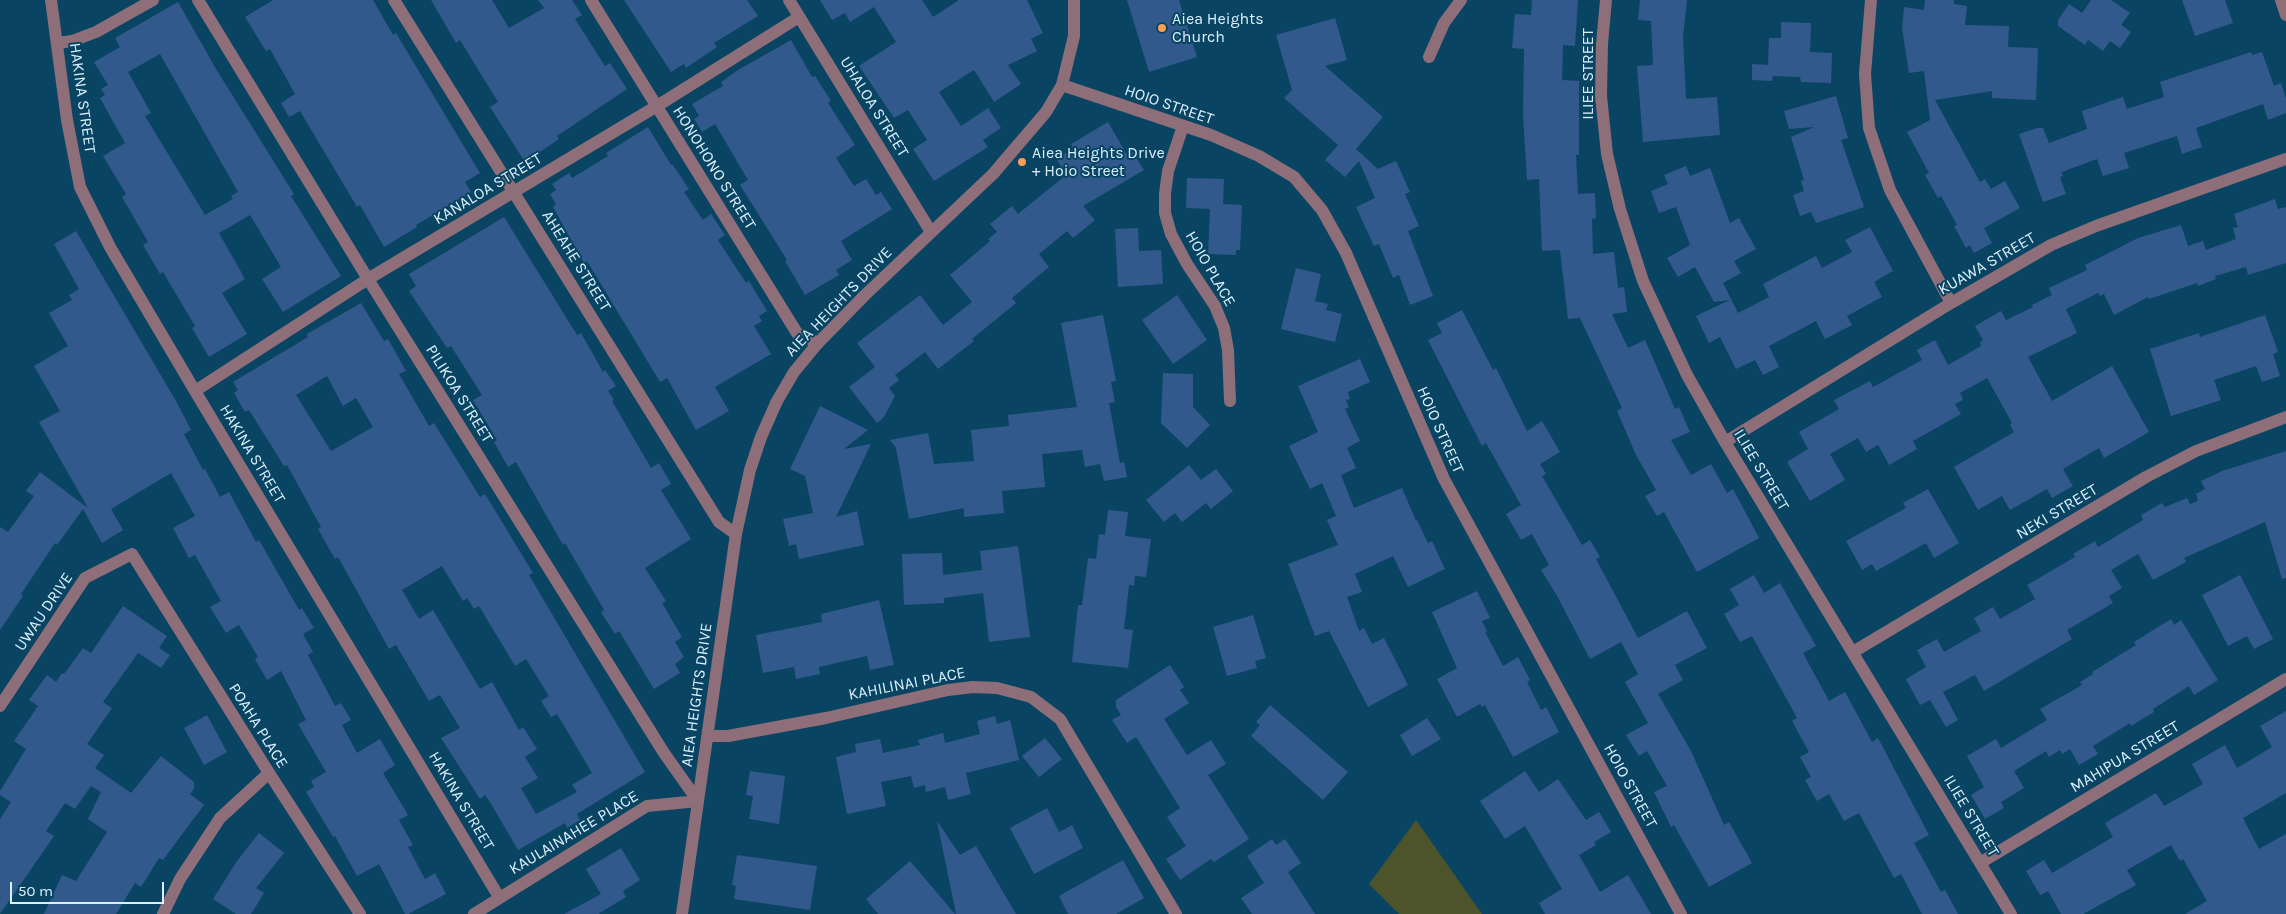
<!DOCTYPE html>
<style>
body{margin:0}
#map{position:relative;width:2286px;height:914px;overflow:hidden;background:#094562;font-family:Karla,sans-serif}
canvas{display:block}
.scale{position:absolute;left:10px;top:882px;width:154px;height:22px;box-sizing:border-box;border:2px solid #daf0fe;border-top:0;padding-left:6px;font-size:15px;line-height:18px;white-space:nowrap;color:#daf0fe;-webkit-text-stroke:4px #094562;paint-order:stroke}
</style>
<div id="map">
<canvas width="2286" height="914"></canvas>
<div class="scale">50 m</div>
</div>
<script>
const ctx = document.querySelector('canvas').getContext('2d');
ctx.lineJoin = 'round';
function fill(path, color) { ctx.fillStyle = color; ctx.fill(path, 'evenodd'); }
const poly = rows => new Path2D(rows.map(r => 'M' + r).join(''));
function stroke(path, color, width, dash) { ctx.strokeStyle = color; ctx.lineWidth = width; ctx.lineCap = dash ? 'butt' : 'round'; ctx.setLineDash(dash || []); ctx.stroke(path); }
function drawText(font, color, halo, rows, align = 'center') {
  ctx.font = font + ' Karla,sans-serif'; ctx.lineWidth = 4; ctx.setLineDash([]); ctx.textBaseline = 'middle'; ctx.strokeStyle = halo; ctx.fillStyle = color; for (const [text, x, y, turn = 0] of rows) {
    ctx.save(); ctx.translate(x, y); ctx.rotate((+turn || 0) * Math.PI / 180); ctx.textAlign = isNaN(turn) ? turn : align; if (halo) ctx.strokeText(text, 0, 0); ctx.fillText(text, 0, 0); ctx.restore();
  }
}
fill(poly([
 [1416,820,1482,914,1399,914,1369,884]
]), '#4d532a');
fill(poly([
 [273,0,373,0,393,35,396,33,480,173,465,182,471,192,416,225,417,227,384,247,360,205,357,207,300,111,289,117,281,103,295,94,270,49,266,51,245,17],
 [431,0,492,0,509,28,544,8,538,0,572,0,582,15,575,19,605,66,610,63,627,89,557,136,559,139,525,162,490,107,498,102,460,40,456,43],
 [624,0,747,0,758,16,714,43,717,47,686,68,684,64,671,72],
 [820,0,922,0,933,17,959,0,1027,0,1043,33,1031,39,1037,51,1008,65,1021,84,994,102,974,70,939,92,961,126,988,108,1001,128,983,140,988,147,934,181,913,149,927,140,908,110,894,118,859,66,896,42,874,7,850,22,845,13,832,20],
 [1127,0,1179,0,1197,57,1149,72],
 [1532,0,1578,0,1575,46,1563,45,1562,80,1579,81,1579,155,1576,155,1578,194,1595,193,1596,218,1592,219,1593,254,1614,252,1618,288,1624,287,1627,312,1612,314,1628,348,1645,340,1675,409,1679,407,1690,432,1671,440,1691,475,1711,464,1727,493,1733,489,1759,538,1697,572,1664,512,1657,516,1645,496,1656,490,1636,455,1617,411,1622,408,1580,318,1568,319,1560,250,1542,251,1539,179,1527,180,1523,116,1524,49,1512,48,1515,14,1531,15],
 [1640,0,1687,0,1683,37,1686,99,1717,97,1720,135,1643,142,1637,66,1653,65,1651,21,1638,20],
 [1925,0,1954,0,1954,4,1967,6,1965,25,2009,26,2008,47,2038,48,2036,100,1992,98,1992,91,1935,100,1980,182,1985,179,1991,189,2005,181,2020,208,1984,228,1992,243,1974,253,1970,245,1966,248,1954,226,1957,225,1941,196,1938,198,1925,175,1929,173,1907,132,1930,120,1924,71,1909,73,1902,28,1904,7,1924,10],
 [2091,0,2111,0,2130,13,2121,25,2131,32,2120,48,2110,41,2103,51,2088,40,2085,45,2058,26,2058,20,2069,4,2082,13],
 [2182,0,2225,0,2233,23,2195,36],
 [178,2,216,69,294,194,291,196,341,276,283,312,262,279,281,267,250,215,219,233,245,279,222,293,247,334,209,357,192,328,195,326,163,272,160,274,143,245,148,242,122,197,126,194,103,156,125,143,100,98,105,95,101,89,108,85,94,62,120,47,115,38],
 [160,54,238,192,231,196,233,199,205,215,145,116,151,113,128,72],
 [1335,18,1347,60,1325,66,1383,117,1356,149,1378,169,1396,161,1410,192,1405,194,1419,226,1408,231,1433,296,1410,305,1399,275,1393,278,1379,244,1374,246,1356,207,1375,198,1359,161,1345,177,1325,160,1338,145,1284,98,1292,90,1276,35],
 [1781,22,1811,23,1810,52,1832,53,1831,83,1801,82,1800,77,1773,76,1772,81,1752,80,1752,64,1768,65,1769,38,1781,38],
 [791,40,812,77,815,76,831,101,828,103,855,145,836,158,854,186,866,179,876,195,881,192,892,209,841,241,852,260,836,270,839,275,805,295,785,261,787,260,740,185,748,180,715,124,702,132,694,119,699,116,692,104,723,86,721,82,738,70],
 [2251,52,2252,55,2262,52,2274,86,2281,83,2286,99,2286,113,2268,120,2263,104,2196,128,2202,147,2182,154,2177,136,2124,153,2129,168,2103,176,2097,159,2062,172,2063,176,2060,177,2066,194,2043,202,2019,134,2037,128,2043,128,2049,143,2087,129,2082,111,2123,97,2127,109,2164,97,2160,82],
 [1836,96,1848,138,1841,140,1864,207,1816,223,1811,212,1800,216,1793,195,1804,191,1801,181,1804,180,1791,137,1814,127,1789,129,1784,111],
 [1108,122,1127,155,1132,151,1144,170,1083,206,1095,220,1073,238,1067,231,1039,254,1049,267,1012,298,1016,303,972,339,974,341,938,369,925,352,895,375,899,380,889,388,895,396,884,417,877,423,849,387,875,367,857,343,920,295,943,325,972,302,950,275,990,241,988,239,997,232,990,224,1012,206,1018,214,1066,175,1056,158,1073,149,1071,144],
 [648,127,671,165,672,164,689,189,684,192,703,220,711,214,725,235,718,240,746,283,749,281,767,311,759,316,762,321,754,326,771,354,715,387,729,411,696,430,667,378,660,382,587,261,584,263,553,207,556,204,550,194,556,190,552,184,569,173,572,178,608,156,606,153],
 [1686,166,1690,176,1710,168,1730,223,1739,218,1756,249,1734,261,1741,273,1723,283,1738,313,1769,297,1763,284,1816,256,1822,268,1852,252,1845,240,1870,227,1893,271,1874,282,1882,297,1847,316,1852,325,1825,339,1816,321,1769,346,1779,367,1763,375,1755,360,1736,369,1720,337,1709,343,1696,316,1730,300,1714,302,1695,267,1678,277,1667,258,1690,245,1676,207,1659,213,1651,191,1668,184,1664,175],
 [1187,178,1224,179,1223,204,1242,205,1240,250,1236,250,1236,255,1208,254,1210,209,1186,208],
 [2275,199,2278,209,2286,207,2286,263,2248,275,2246,267,2215,276,2216,279,2198,286,2197,283,2149,299,2148,297,2114,315,2104,294,2100,296,2098,293,2066,309,2077,333,2028,357,2052,401,2112,366,2149,432,2104,458,2099,448,2063,469,2073,486,2052,498,2047,489,2010,510,2002,496,1978,510,1954,467,2014,432,2010,425,2012,423,1987,378,1960,393,1963,400,1955,404,1961,414,1913,441,1917,449,1889,465,1878,445,1866,452,1858,438,1830,454,1845,480,1810,501,1787,462,1808,449,1799,432,1839,409,1834,400,1870,381,1873,387,1922,360,1917,350,1935,340,1948,365,1981,346,1980,342,1983,340,1975,326,2001,311,2006,320,2033,307,2032,305,2052,295,2049,288,2087,270,2085,265,2138,238,2181,225,2188,246,2203,241,2206,250,2236,239,2233,228,2238,227,2234,214],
 [504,217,577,335,581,333,603,372,605,370,616,386,608,391,614,400,612,401,651,468,659,463,671,484,661,490,691,539,645,568,666,601,662,603,682,637,675,642,684,657,675,664,680,673,654,689,619,631,615,634,601,612,604,610,565,543,563,545,516,462,508,467,494,442,497,440,473,400,482,395,451,346,447,348,409,291,416,286,409,274],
 [1138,228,1139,251,1161,250,1163,284,1118,287,1115,229],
 [76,231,176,401,191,430,184,434,203,470,205,469,220,497,229,492,256,542,259,540,299,610,302,608,314,628,303,634,313,652,308,655,335,706,341,703,351,720,342,725,357,753,380,739,395,765,383,773,408,815,399,820,413,845,408,847,425,879,435,873,446,894,408,914,405,914,379,864,357,876,335,836,333,837,306,792,314,787,311,781,326,772,298,724,306,720,281,671,267,680,255,659,258,657,239,625,226,633,210,607,221,601,195,555,189,558,173,528,195,516,171,473,111,509,123,530,102,543,83,509,57,545,55,543,21,594,23,596,0,630,0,527,8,532,34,496,26,491,40,472,88,508,39,422,60,411,34,366,68,346,49,313,72,300,69,295,79,289,54,244],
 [1296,268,1321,274,1315,301,1328,304,1326,310,1342,314,1335,342,1281,329],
 [1177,295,1207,340,1173,364,1142,320],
 [361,303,384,341,388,339,406,371,399,374,429,426,434,423,480,497,485,494,533,573,529,575,645,772,577,814,580,820,567,828,565,823,518,850,490,802,485,795,480,799,441,738,460,728,440,695,429,701,396,645,389,649,338,557,335,559,318,529,321,527,287,465,284,466,249,410,245,412,234,393,238,390,233,382,308,337,307,334],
 [327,376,343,406,356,398,373,427,331,451,296,395],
 [442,566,463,601,467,598,474,609,479,606,515,666,526,659,549,696,541,701,551,717,557,714,592,773,572,785,577,792,536,814,521,788,538,778,525,757,537,749,523,727,519,730,492,682,480,689,433,610,419,619,402,590],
 [1462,310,1493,370,1496,368,1527,431,1542,421,1560,452,1540,464,1546,474,1542,476,1582,545,1590,540,1600,557,1596,559,1638,638,1687,611,1707,648,1675,665,1683,680,1658,694,1691,751,1724,825,1729,822,1752,863,1709,887,1674,825,1671,827,1654,792,1667,786,1647,751,1639,756,1626,735,1648,723,1625,682,1638,674,1621,642,1590,659,1556,594,1541,570,1549,565,1532,534,1521,540,1506,514,1521,505,1486,443,1482,446,1428,340,1442,333,1437,323],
 [1103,315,1116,381,1111,382,1115,402,1109,403,1120,463,1124,462,1127,477,1104,481,1100,464,1085,467,1082,450,1042,454,1045,487,1002,491,1004,513,964,517,964,508,909,519,896,448,890,440,928,433,934,464,974,461,971,430,1009,426,1008,415,1077,407,1061,323],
 [2265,315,2278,352,2273,354,2280,376,2262,382,2256,366,2214,380,2221,400,2171,416,2150,349,2199,333,2200,337],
 [1360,359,1370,382,1348,392,1350,399,1346,400,1349,407,1345,409,1360,441,1347,448,1356,468,1341,475,1354,508,1402,488,1416,521,1417,520,1428,543,1432,541,1445,569,1408,587,1393,556,1355,574,1362,592,1347,597,1359,631,1364,628,1372,644,1384,638,1408,685,1368,707,1329,631,1315,636,1288,564,1338,545,1327,520,1336,516,1322,483,1310,489,1289,446,1318,432,1298,386],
 [1163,373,1193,374,1193,407,1210,425,1187,448,1161,423],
 [820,406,868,430,844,449,871,444,836,517,857,511,864,545,799,559,796,544,789,546,783,519,813,513,805,476,790,469],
 [2286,451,2286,578,2282,579,2265,522,2184,558,2186,562,2153,580,2138,554,2111,570,2122,588,2109,596,2113,603,2067,630,2072,639,1984,691,1975,675,1943,692,1958,720,1946,727,1930,700,1920,705,1906,679,1926,667,1917,650,1937,639,1944,652,1981,631,1974,618,1993,607,2000,619,2035,599,2027,585,2075,557,2073,554,2095,541,2098,547,2143,520,2141,515,2162,503,2165,507,2187,498,2190,504,2198,501,2196,494,2205,489,2201,481,2222,471],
 [1189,465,1201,480,1216,469,1233,491,1211,509,1206,503,1182,522,1175,513,1164,522,1146,500],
 [1928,489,1959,543,1934,558,1926,543,1876,571,1872,564,1862,570,1846,541,1906,508,1903,503],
 [1108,510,1128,512,1125,536,1151,539,1146,577,1135,576,1134,586,1129,585,1124,629,1133,630,1128,668,1072,662,1078,605,1082,605,1088,558,1096,559,1099,534,1105,535],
 [1018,546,1030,637,989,642,983,593,944,598,944,603,904,605,902,554,942,553,943,575,982,570,980,551],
 [1754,575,1764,593,1780,583,1816,646,1803,653,1829,701,1845,692,1872,742,1878,738,1929,835,1914,843,1941,892,1945,890,1958,914,1922,914,1901,874,1894,878,1859,813,1844,821,1829,794,1817,801,1805,780,1811,777,1800,757,1809,752,1792,721,1797,718,1752,636,1740,642,1724,614,1739,605,1730,589],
 [2240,575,2273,639,2254,649,2247,636,2228,646,2202,595],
 [1477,591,1490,618,1482,621,1487,631,1485,632,1503,666,1518,657,1530,680,1527,682,1541,710,1546,707,1559,732,1513,757,1485,705,1482,707,1480,704,1457,717,1437,679,1457,668,1432,612],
 [879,600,894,665,870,670,867,656,819,667,820,674,796,679,794,667,763,673,756,635,822,622,821,614],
 [123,606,167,636,159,648,170,655,161,668,138,653,103,702,112,708,87,744,104,755,95,768,131,793,161,756,194,782,194,789,190,794,204,805,163,860,159,858,141,887,135,883,116,914,44,914,62,875,76,881,107,832,88,819,101,792,91,786,75,809,65,803,46,831,54,836,0,914,0,819,11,802,0,795,0,791,26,749,14,741,38,706,29,700,47,675,56,682,62,673,64,674,83,648,91,653],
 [1253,615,1266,658,1255,661,1257,668,1227,676,1213,627],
 [2171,619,2174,625,2181,620,2218,680,2194,695,2189,686,2153,709,2154,712,2131,726,2130,723,2093,746,2098,754,2079,765,2070,749,2062,754,2060,750,2049,757,2046,751,2014,771,2024,788,2001,802,2004,808,1985,819,1971,795,1984,787,1967,756,1996,739,2001,748,2047,720,2040,709,2082,685,2080,682,2093,674,2092,672,2136,645,2134,642],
 [1170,665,1184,687,1180,690,1189,703,1164,719,1187,755,1211,740,1226,764,1208,775,1249,839,1214,862,1211,859,1180,880,1166,859,1186,846,1167,817,1180,808,1136,737,1127,743,1112,720,1121,715,1116,707,1116,700],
 [1270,705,1348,772,1323,800,1251,736,1260,725,1256,722],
 [2286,711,2286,793,2243,818,2259,849,2286,834,2286,914,2185,914,2207,901,2183,859,2180,861,2171,845,2127,870,2136,885,2083,914,2061,914,2048,891,2040,895,2026,871,2044,860,2052,873,2113,837,2105,823,2156,793,2164,806,2203,784,2192,764,2225,745,2237,768,2272,747,2260,726],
 [207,715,227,752,204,765,184,728],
 [995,716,997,724,1010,720,1019,760,966,773,971,794,948,800,945,787,926,792,925,785,914,788,911,776,881,782,886,806,847,814,836,757,856,752,855,744,880,739,883,753,920,745,918,740,943,733,945,743,980,734,977,721],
 [1427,718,1441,739,1412,756,1400,735],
 [1045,738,1062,759,1039,777,1022,756],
 [750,771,785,776,779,824,749,819,753,796,746,795],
 [1525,771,1539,792,1558,779,1586,820,1599,812,1611,832,1594,842,1596,845,1579,855,1600,892,1628,875,1651,914,1545,914,1539,903,1562,889,1525,826,1505,839,1480,801],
 [1047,808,1059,832,1072,825,1083,848,1034,874,1010,828],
 [937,821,960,855,976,846,1016,914,956,914],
 [259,833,284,853,256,888,264,893,251,914,236,914,213,899,237,861],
 [1272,839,1276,845,1285,839,1301,863,1288,872,1315,914,1252,914,1241,898,1264,883,1247,856],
 [621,848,640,880,623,891,626,897,598,914,564,914,601,894,586,869],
 [737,855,817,866,810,910,734,899,736,886,732,885],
 [1123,860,1144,898,1116,914,1068,914,1059,896],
 [910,861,955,914,878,914,866,899]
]), '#32598c');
stroke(poly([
 [51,0,67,120,80,187,110,247,195,391,499,897],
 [198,0,368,279,664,753,698,801],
 [394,0,719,522,736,534],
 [591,0,797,333,818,343],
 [789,0,931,232],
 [1606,0,1602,44,1601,96,1607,154,1620,209,1643,281,1687,375,1725,442,2011,914],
 [1871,0,1865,74,1869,128,1890,190,1951,303],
 [2281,0,2286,15],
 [58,43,72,41,96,32,153,0],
 [1429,57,1444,23,1461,0],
 [1062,85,1211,135,1259,156,1294,177,1322,210,1346,253,1444,479,1681,914],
 [1183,126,1168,171,1165,194,1165,213,1171,234,1187,264,1215,306,1224,328,1228,350,1230,401],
 [195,391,368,279,657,106,799,17],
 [1725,442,1951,303,2051,245,2096,226,2286,159],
 [1853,652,2146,477,2196,451,2286,417],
 [0,706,85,578,132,554,269,773,360,914],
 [708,736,728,736,826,718,948,690,973,687,997,688,1031,697,1060,719,1176,914],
 [1980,863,2286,679],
 [163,914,180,879,220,818,269,773],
 [474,914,647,806,698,801]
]), '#8e6e79', 12);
stroke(poly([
 [682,914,736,534,750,470,761,437,777,401,794,372,818,343,865,295,993,174,1046,112,1062,85,1074,36,1074,0]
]), '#8e6e79', 12);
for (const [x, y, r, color] of [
 [1162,28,5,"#fc9d54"],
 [1022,162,5,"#fc9d54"]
]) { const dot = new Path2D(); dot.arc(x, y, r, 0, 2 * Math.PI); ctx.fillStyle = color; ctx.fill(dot); stroke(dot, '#094562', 2); }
drawText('16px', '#daf0fe', '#094562', [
 ["Aiea Heights",1172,19],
 ["Church",1172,37],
 ["Aiea Heights Drive",1032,153],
 ["+ Hoio Street",1032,171]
], 'left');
drawText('16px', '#daf0fe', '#094562', [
 ["ILIEE STREET",1588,74,-90],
 ["HAKINA STREET",82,98,82],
 ["HOIO STREET",1169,105,19],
 ["UHALOA STREET",874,107,58],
 ["HONOHONO STREET",714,168,58],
 ["KANALOA STREET",488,189,-31],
 ["AHEAHE STREET",576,261,58],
 ["KUAWA STREET",1987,264,-30],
 ["HOIO PLACE",1210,269,60],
 ["AIEA HEIGHTS DRIVE",839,302,-46],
 ["PILIKOA STREET",459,394,58],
 ["HOIO STREET",1440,430,66],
 ["HAKINA STREET",252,454,59],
 ["ILIEE STREET",1761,470,59],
 ["NEKI STREET",2057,512,-31],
 ["UWAU DRIVE",44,612,-56],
 ["KAHILINAI PLACE",907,684,-11],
 ["AIEA HEIGHTS DRIVE",697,695,-82],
 ["POAHA PLACE",258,726,58],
 ["MAHIPUA STREET",2125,757,-31],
 ["HOIO STREET",1630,786,61],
 ["HAKINA STREET",461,801,59],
 ["ILIEE STREET",1971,816,59],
 ["KAULAINAHEE PLACE",574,833,-31]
]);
</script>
